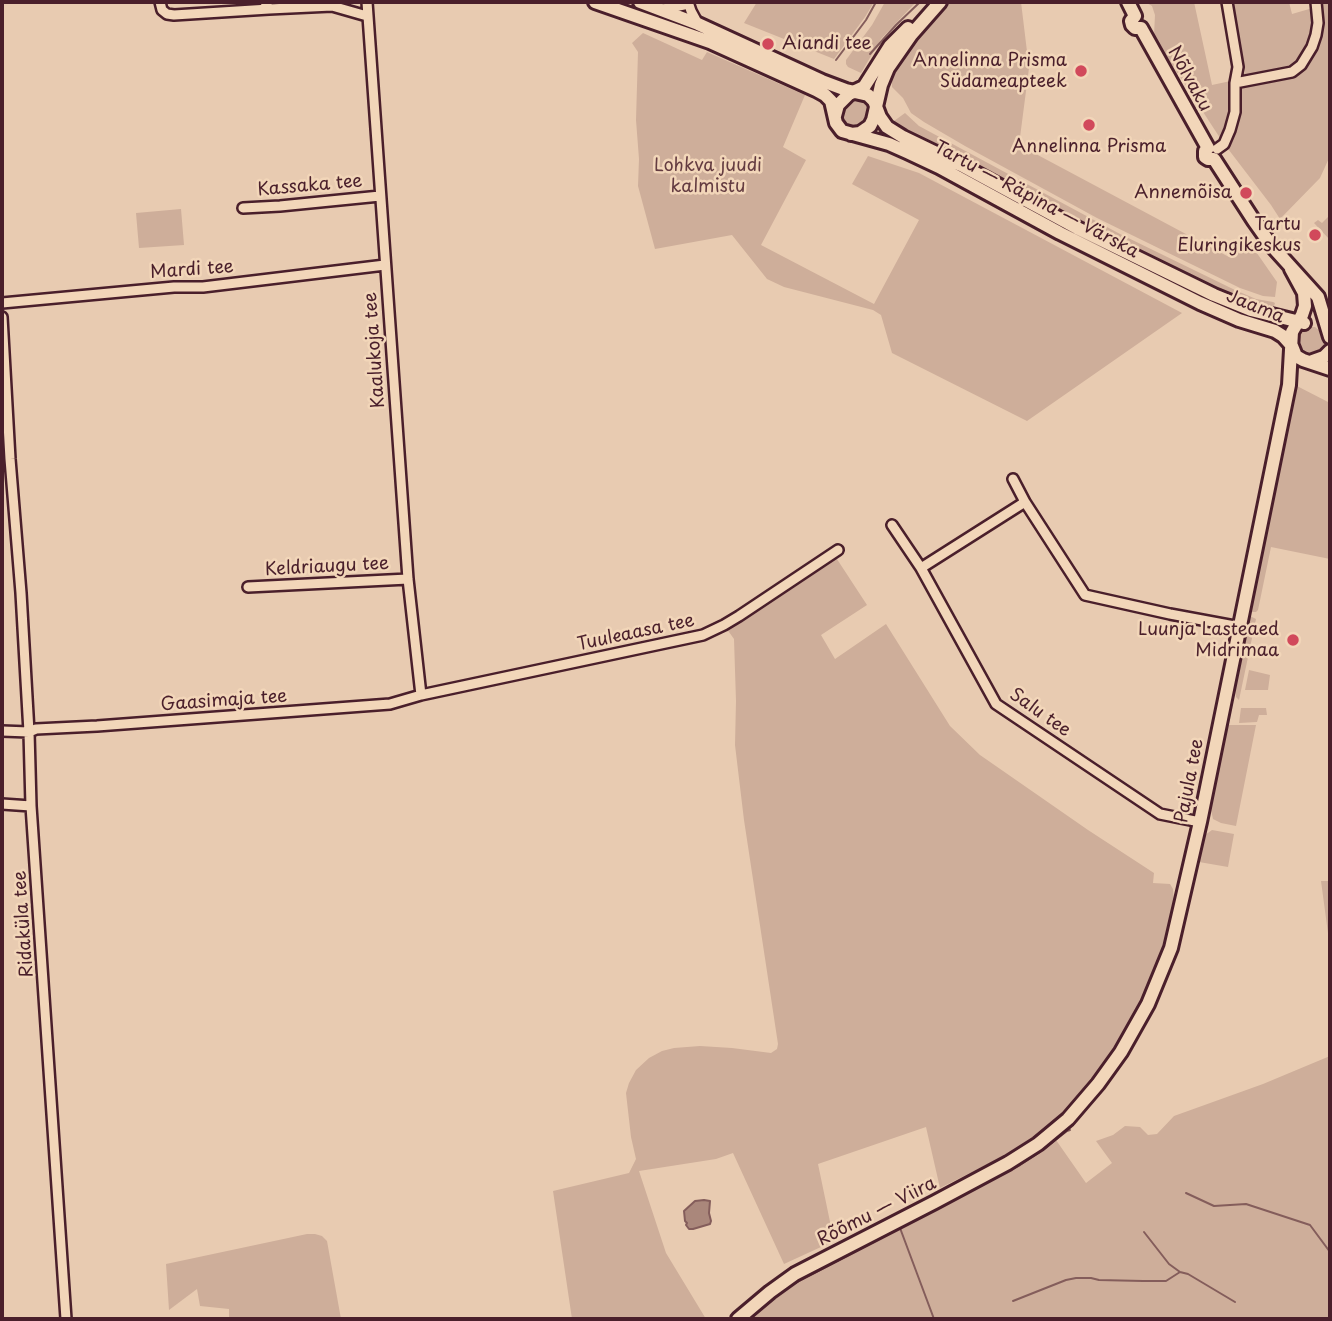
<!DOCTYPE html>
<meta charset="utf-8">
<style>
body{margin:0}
#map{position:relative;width:1332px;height:1321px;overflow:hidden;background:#e8cbb1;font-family:"Playpen Sans",sans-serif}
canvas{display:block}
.frame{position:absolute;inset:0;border:4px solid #4a1f2b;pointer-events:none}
</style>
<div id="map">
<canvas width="1332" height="1321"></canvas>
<div class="frame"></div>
</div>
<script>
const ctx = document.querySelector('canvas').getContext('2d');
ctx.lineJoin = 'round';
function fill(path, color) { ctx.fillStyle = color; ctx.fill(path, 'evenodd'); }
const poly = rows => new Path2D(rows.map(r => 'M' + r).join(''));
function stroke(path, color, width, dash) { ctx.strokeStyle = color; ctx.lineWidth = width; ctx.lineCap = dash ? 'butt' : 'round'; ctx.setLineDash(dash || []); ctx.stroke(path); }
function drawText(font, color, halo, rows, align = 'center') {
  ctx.font = font + ' "Playpen Sans",sans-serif'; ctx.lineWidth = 5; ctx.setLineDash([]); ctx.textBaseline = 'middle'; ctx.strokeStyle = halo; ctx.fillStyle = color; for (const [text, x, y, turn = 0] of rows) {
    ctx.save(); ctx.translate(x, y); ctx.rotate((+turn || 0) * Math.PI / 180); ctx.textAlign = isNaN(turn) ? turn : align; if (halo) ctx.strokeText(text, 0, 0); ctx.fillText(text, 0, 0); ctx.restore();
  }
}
fill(poly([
 [757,2,874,2,865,17,834,59,744,23],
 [885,2,916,2,881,39,861,73,848,67,846,64,846,60,872,25],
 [947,2,1021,2,1029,68,1019,145,1229,257,1245,236,1277,282,1275,297,1263,296,1240,288,1097,218,965,146,924,122,911,113,903,98,892,87,892,79,907,49],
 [1145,2,1194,2,1212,85,1240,79,1245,72,1233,2,1289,2,1292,14,1323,5,1323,2,1330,2,1330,156,1320,178,1280,219,1271,205,1222,141,1160,46,1154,35,1155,15,1152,6],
 [643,33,702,60,707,52,805,95,783,147,806,160,761,245,874,304,919,220,852,184,868,156,919,173,1182,313,1027,421,892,353,881,315,873,310,784,287,767,279,732,235,655,249,638,186,639,159,636,120,638,52,632,43],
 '842 113a14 14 0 1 1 28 0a14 14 0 1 1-28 0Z',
 [905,113,919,126,1120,234,1235,290,1256,299,1273,302,1275,303,1273,309,1239,300,1117,242,933,144,915,136,894,123,894,121],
 [181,209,184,245,139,248,136,213],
 [1330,215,1330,240,1314,223,1318,220,1322,223],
 [1307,327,1315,327,1320,331,1324,336,1326,351,1313,356,1300,351,1296,340,1301,331],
 [1295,385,1330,403,1330,559,1271,547,1258,610,1256,612,1250,612,1255,577,1271,507],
 [833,553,867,605,821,635,835,659,886,624,950,726,980,755,1088,830,1154,873,1153,883,1170,884,1173,889,1174,904,1162,953,1145,995,1122,1038,1084,1091,1045,1132,994,1161,940,1188,926,1127,818,1164,834,1241,784,1264,733,1153,716,1159,639,1171,666,1253,706,1319,572,1319,553,1191,629,1173,636,1159,631,1137,626,1093,629,1083,636,1070,649,1058,662,1051,674,1048,700,1046,732,1048,771,1053,777,1049,778,1044,744,820,735,745,736,701,734,639,724,625],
 [1250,616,1256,619,1239,700,1236,697,1235,688],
 [1249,670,1270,675,1268,690,1245,690],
 [1241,708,1266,708,1267,715,1259,715,1257,722,1239,723],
 [1227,725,1256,725,1236,826,1221,823,1213,819,1211,810],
 [1212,830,1234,834,1228,867,1199,862,1205,835],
 [1321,881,1330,881,1330,948],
 [1330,1056,1330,1319,749,1319,775,1297,795,1283,1020,1165,1056,1140,1086,1183,1112,1163,1096,1141,1113,1135,1125,1126,1140,1127,1148,1135,1157,1134,1174,1116,1263,1084],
 [307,1234,315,1234,322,1236,327,1241,341,1319,229,1319,229,1309,200,1306,197,1289,169,1310,166,1264]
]), '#ceae9a');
const water = poly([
 [704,1200,710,1201,709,1213,711,1221,710,1224,693,1229,689,1229,686,1225,687,1223,685,1221,684,1211,695,1201,704,1200]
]);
fill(water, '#aa877b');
stroke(water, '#845d5b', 2);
stroke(poly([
 [870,54,896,25,920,2],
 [836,60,866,20,876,2],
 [1186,1193,1214,1206,1246,1204,1310,1225,1330,1252],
 [900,1228,934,1319],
 [1144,1232,1169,1264,1180,1272],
 [1013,1301,1066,1280,1076,1278,1091,1278,1099,1280,1143,1281,1166,1281,1180,1272,1188,1274,1235,1302],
 [749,1319,775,1297,795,1283,1020,1165,1040,1152,1067,1131,1070,1130]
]), '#845d5b', 2);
const street = poly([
 [160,2,162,10,167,14,174,15,269,9],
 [265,2,269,9,332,6,367,16],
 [367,2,408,579,421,695],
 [688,2,691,11,698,24],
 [663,9,684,5,688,2],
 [1235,83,1292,72,1301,65,1312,47,1316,35,1318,23,1316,2],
 [1217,149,1224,144,1230,130,1235,112,1235,83,1238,67,1227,2],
 [243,208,280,206,380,196],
 [2,303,174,287,203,287,385,265],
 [2,317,10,459,21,593,29,732,31,806,66,1319],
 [1025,502,1085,595,1170,614,1240,627],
 [892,525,921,568,996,704,1160,814,1200,822],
 [921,568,1025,502,1013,479],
 [248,587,408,579],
 [2,731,29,732,36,729,97,726,390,704,421,695,703,635,724,625,739,616,838,550],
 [2,804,31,806]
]);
const secondary = poly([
 [595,2,710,42,816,90,825,95,831,101,836,123,842,131,889,144,907,152,939,167,1060,233,1200,303,1239,320,1275,331,1283,336,1292,346,1296,356,1303,360,1330,369],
 [640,2,698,24,822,81,846,90,868,95,874,101,880,117,887,127,903,137,961,165,1077,228,1214,295,1251,310,1304,323],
 [1128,2,1135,16,1131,21,1132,25,1135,28,1141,28,1208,148,1205,151,1205,157,1208,159,1214,159,1254,221,1271,245,1318,297,1330,337],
 [835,116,838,105,849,94,864,87,890,46,908,28],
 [851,134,860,133,870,126,873,120,881,85,888,68,911,35,940,2],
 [1310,362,1324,357,1330,351],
 [738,1319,770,1292,795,1274,935,1202,1008,1163,1038,1144,1068,1119,1098,1084,1121,1052,1148,1004,1171,948,1200,822,1289,385,1292,332,1302,315,1305,306,1304,293,1291,269]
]);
stroke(street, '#4a1f2b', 14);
stroke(secondary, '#4a1f2b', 18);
stroke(street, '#f2d6b9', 9);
stroke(secondary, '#f2d6b9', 12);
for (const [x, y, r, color] of [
 [768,44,7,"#d1495b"],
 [1081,71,7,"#d1495b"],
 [1089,125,7,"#d1495b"],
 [1246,193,7,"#d1495b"],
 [1315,235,7,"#d1495b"],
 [1293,640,7,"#d1495b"]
]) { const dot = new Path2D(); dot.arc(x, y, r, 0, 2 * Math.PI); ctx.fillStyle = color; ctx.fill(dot); stroke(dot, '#f2d6b9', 2.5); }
drawText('18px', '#4a1f2b', '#f2d6b9', [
 ["Aiandi tee",782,44,"left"],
 ["Annelinna Prisma",1067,61],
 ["Südameapteek",1067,82],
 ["Annelinna Prisma",1089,147,"center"],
 ["Annemõisa",1232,193],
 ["Tartu",1301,225],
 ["Eluringikeskus",1301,246],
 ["Luunja Lasteaed",1279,630],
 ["Midrimaa",1279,651]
], 'right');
drawText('18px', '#4a1f2b', '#f2d6b9', [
 ["Nõlvaku",1189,79,61],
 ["Kassaka tee",310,186,-5],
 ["Tartu — Räpina — Värska",1036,200,28],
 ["Mardi tee",192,270,-4],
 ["Jaama",1255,307,22],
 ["Kaalukoja tee",375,350,-94],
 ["Keldriaugu tee",327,567,-3],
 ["Tuuleaasa tee",636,633,-12],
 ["Gaasimaja tee",224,701,-4],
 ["Salu tee",1040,713,35],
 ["Pajula tee",1190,781,-79],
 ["Ridaküla tee",24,924,-94],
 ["Rõõmu — Viira",877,1212,-27]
]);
drawText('18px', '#643c41', '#f2d6b9', [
 ["Lohkva juudi",708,166],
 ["kalmistu",708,187]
]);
</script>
